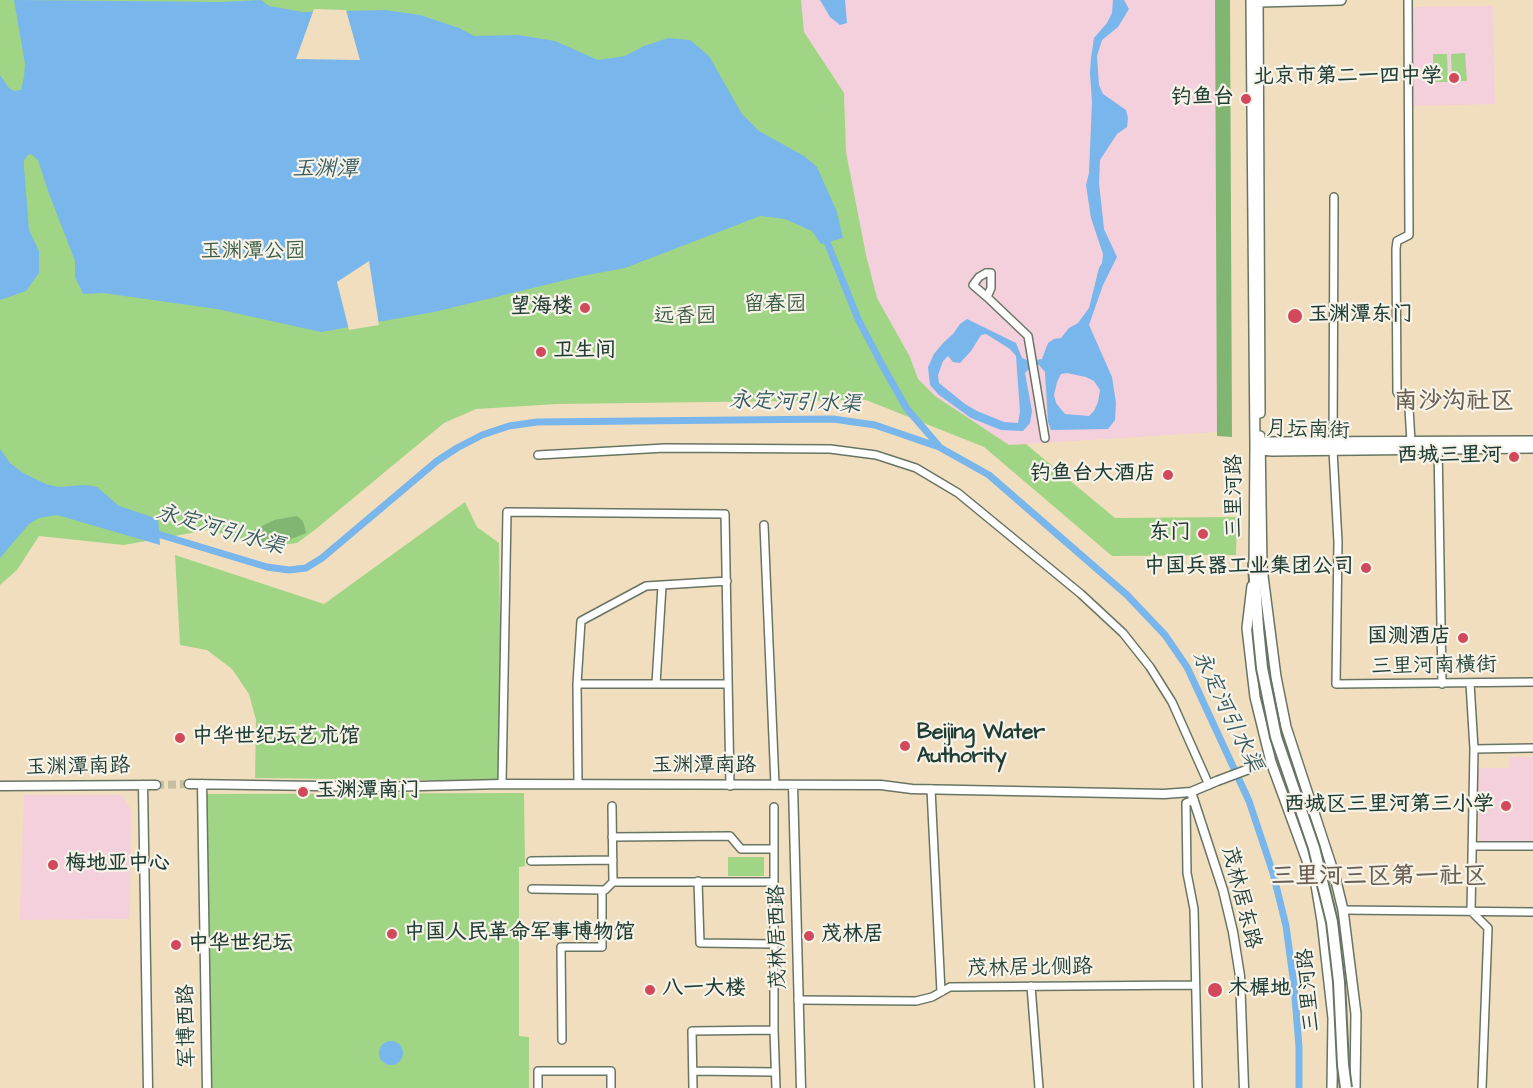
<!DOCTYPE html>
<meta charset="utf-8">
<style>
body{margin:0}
canvas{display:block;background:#f1debe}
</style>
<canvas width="1533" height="1088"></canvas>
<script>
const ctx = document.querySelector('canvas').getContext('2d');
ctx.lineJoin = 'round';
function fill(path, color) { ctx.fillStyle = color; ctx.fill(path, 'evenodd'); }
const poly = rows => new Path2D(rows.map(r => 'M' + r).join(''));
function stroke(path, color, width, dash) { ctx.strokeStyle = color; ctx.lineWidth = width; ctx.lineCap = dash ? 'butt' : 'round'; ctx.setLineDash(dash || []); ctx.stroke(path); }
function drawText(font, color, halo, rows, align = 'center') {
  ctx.font = font + ' "Architects Daughter","LXGW WenKai TC",sans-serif'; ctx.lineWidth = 4.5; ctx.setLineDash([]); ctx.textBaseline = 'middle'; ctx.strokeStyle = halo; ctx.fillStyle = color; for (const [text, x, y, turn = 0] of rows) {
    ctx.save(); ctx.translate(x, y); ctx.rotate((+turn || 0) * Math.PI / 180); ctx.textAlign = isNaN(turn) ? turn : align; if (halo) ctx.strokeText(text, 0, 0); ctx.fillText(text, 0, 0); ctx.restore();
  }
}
fill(poly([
 [801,0,1215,0,1217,432,1009,445,934,396,918,379,910,357,877,298,866,255,846,152,844,93,804,32],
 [1493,6,1495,104,1413,106,1412,7],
 [1509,757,1533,757,1533,844,1479,845,1478,768,1509,768],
 [24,795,122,795,131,810,130,919,20,920]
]), '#f4cfdc');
fill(poly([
 [0,0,801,0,804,32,844,93,846,152,866,255,877,298,910,357,918,379,935,396,1009,445,1026,444,1115,518,1237,517,1236,555,1112,556,984,447,866,400,557,404,476,409,444,423,316,529,297,543,266,547,208,530,124,545,39,536,17,570,0,585],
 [1465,53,1467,81,1452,81,1451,54],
 [1433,54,1447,54,1448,82,1434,82],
 [465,502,477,527,499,543,502,781,255,778,256,720,249,694,232,669,207,650,180,645,175,555,324,604],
 [524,793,525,866,519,867,519,1036,529,1037,529,1088,207,1088,206,794],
 [728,857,764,857,764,876,728,876]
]), '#a0d585');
fill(poly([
 [1215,0,1230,0,1232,437,1217,436],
 [297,516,303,521,306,533,289,540,264,543,250,532,274,520]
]), '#80b672');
fill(poly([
 [14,0,221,2,261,0,269,6,303,12,385,10,420,15,459,28,474,36,518,35,555,41,598,60,625,56,644,46,668,38,690,40,709,56,742,114,759,131,804,156,817,167,837,212,843,238,821,244,812,231,785,219,760,216,625,268,582,276,434,312,321,332,217,309,103,293,83,294,75,277,75,261,48,191,38,160,31,154,28,155,24,160,24,167,29,230,39,251,39,273,26,291,0,300,0,75,9,88,14,91,21,90,24,77,25,64],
 [820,0,845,0,847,23,840,25,830,17],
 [1113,0,1124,0,1129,9,1118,27,1102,40,1097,56,1099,85,1103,94,1126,110,1128,118,1127,127,1117,134,1100,160,1099,183,1104,229,1117,257,1103,285,1089,325,1112,377,1116,403,1115,420,1108,429,1051,430,1048,422,1045,372,1039,365,1031,367,1025,373,1032,411,1030,423,1023,431,1001,430,971,418,939,395,930,385,928,367,934,354,943,343,953,334,960,324,967,319,1016,343,1022,358,1029,361,1042,359,1048,343,1054,339,1061,338,1069,328,1078,323,1089,308,1099,268,1102,263,1103,254,1091,218,1086,185,1089,173,1092,102,1090,73,1091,58,1094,38,1107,23,1112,13],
 [986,334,1010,349,1016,356,1020,412,1018,423,1004,422,977,411,965,404,939,383,938,375,943,361,948,356,953,362,960,363,971,351,981,335],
 [1067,373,1086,377,1094,381,1100,390,1098,402,1094,411,1089,416,1065,414,1056,403,1054,395,1057,382,1061,374],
 [0,449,10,463,23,473,46,484,58,487,86,485,97,487,119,506,158,519,160,545,57,515,39,518,29,524,0,558],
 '379 1053a12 12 0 1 1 24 0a12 12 0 1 1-24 0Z'
]), '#79b6ec');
fill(poly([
 [314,9,346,10,360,60,296,59],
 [369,261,379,325,349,330,337,282]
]), '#f1debe');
stroke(poly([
 [827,242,858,319,881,363,907,409,939,446],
 [151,532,267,567,289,570,306,568,322,558,437,461,457,448,482,435,509,426,537,422,833,419,875,425,939,447,989,475,1127,595,1165,635,1187,667,1249,801,1273,873,1286,926,1294,985,1299,1047,1299,1088]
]), '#79b6ec', 7);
stroke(poly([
 [156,785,189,784]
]), '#c7bea2', 8, [8, 4]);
const minor = poly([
 [1408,0,1409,235,1397,241,1396,249,1397,392,1409,408,1411,442],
 [1334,197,1333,450,1338,542,1336,684,1533,682],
 [986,273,991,273,991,288,987,297,973,285,979,277,986,273],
 [987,297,1028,336,1045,438],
 [1438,444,1442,684],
 [538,455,665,448,830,449,876,455,916,468,958,493,1081,594,1123,633,1150,667,1172,702,1209,785],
 [764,525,775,785],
 [1470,683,1474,749,1471,911,1488,928,1482,1088],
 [577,684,656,684,662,586],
 [656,684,728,684],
 [1474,749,1533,748],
 [502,784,507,512,725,514,730,786],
 [578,784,577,684,581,621,646,586,727,581],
 [931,789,941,992],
 [1194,800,1186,803,1187,873,1194,909,1198,1088],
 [612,806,613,882,774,882],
 [612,837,730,836,741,849,774,849],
 [1473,846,1533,846],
 [531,861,613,860],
 [698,881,700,943,774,944],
 [532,889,605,890,613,882],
 [1343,910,1533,912],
 [1031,986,1039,1088],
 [798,1000,916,1001,932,997,950,987,1194,985],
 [774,1030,776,1088],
 [562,1040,561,947,602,947,602,890],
 [693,1071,775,1072],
 [538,1088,538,1071,611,1071,611,1088],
 [693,1088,692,1031,774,1030,774,807]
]);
const tertiary = poly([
 [189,784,381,787,502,784,881,785,912,789,1164,794,1191,792,1217,781],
 [202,784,207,1088],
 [143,785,148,1088],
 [793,785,801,1088],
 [0,786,156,785],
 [1191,792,1223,890,1233,932,1240,976,1244,1088]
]);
const secondary = poly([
 [1251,0,1255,446,1254,572],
 [1254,0,1258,2,1341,0],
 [1258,0,1260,413],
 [1260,436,1262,568,1276,677,1286,727,1335,877,1343,910,1356,1014,1355,1088],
 [1257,445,1261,442,1272,442,1533,441],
 [1257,448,1261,450,1272,451,1533,448],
 [1252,586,1247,628,1255,697,1271,762,1316,885,1322,921,1333,1018,1332,1088]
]);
const primary = poly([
 [1254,565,1258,628]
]);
stroke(minor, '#687564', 10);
stroke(tertiary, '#687564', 11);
stroke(secondary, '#687564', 12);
stroke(primary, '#687564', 14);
stroke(minor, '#fff', 7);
stroke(tertiary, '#fff', 8);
stroke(secondary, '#fff', 9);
stroke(primary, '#fff', 10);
const tertiaryBridge = poly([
 [1217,781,1257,766]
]);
const primaryBridge = poly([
 [1258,628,1262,668,1276,737,1314,848,1332,922,1339,982,1343,1065,1346,1088]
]);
stroke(tertiaryBridge, '#687564', 11, []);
stroke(primaryBridge, '#687564', 14, []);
stroke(tertiaryBridge, '#fff', 8);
stroke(primaryBridge, '#fff', 10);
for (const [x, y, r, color] of [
 [1454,78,6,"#d1495b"],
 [1246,99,6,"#d1495b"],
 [585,308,6,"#d1495b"],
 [1295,316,8,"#d1495b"],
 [541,352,6,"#d1495b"],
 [1514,457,6,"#d1495b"],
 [1168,475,6,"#d1495b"],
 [1203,534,6,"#d1495b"],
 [1366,568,6,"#d1495b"],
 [1463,638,6,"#d1495b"],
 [180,738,6,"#d1495b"],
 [905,746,6,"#d1495b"],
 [303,792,6,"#d1495b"],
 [1506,806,6,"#d1495b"],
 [53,865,6,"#d1495b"],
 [392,934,6,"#d1495b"],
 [809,936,6,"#d1495b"],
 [176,945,6,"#d1495b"],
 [650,990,6,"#d1495b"],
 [1215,990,8,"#d1495b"]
]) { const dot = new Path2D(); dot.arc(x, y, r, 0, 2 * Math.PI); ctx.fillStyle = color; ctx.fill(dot); stroke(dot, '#f7f3e8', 2); }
drawText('bold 21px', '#1f3d34', '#f7f3e8', [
 ["北京市第二一四中学",1442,78,"right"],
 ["钓鱼台",1234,99,"right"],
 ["望海楼",573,308,"right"],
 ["玉渊潭东门",1308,316],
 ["卫生间",553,352],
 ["西城三里河",1502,457,"right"],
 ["钓鱼台大酒店",1156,475,"right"],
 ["东门",1191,534,"right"],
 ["中国兵器工业集团公司",1354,568,"right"],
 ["国测酒店",1451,638,"right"],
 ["Beijing Water",917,734],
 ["Authority",917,758],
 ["中华世纪坛艺术馆",192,738],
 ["玉渊潭南门",315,792],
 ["西城区三里河第三小学",1494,806,"right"],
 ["梅地亚中心",65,865],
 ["中国人民革命军事博物馆",404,934],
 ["茂林居",821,936],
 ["中华世纪坛",188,945],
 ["八一大楼",662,990],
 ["木樨地",1228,990]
], 'left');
drawText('21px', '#395b44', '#f7f3e8', [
 ["玉渊潭公园",253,253],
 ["留春园",775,306],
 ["远香园",685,318]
]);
drawText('21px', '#1f3d34', '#f7f3e8', [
 ["月坛南街",1308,431,2],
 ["三里河路",1236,496,-90],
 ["三里河南横街",1434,667,-1],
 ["玉渊潭南路",704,767],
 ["玉渊潭南路",78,768,-1],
 ["茂林居东路",1240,898,76],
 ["茂林居西路",779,937,-91],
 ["茂林居北侧路",1030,969,-1],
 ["三里河路",1310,990,-95],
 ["军博西路",188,1026,-91]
]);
drawText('italic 22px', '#365b62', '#f7f3e8', [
 ["玉渊潭",325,170],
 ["永定河引水渠",795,404,2],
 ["永定河引水渠",220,531,16],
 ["永定河引水渠",1226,712,64]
]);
drawText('bold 24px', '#695f52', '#f7f3e8', [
 ["南沙沟社区",1454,403],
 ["三里河三区第一社区",1379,878]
]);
</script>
